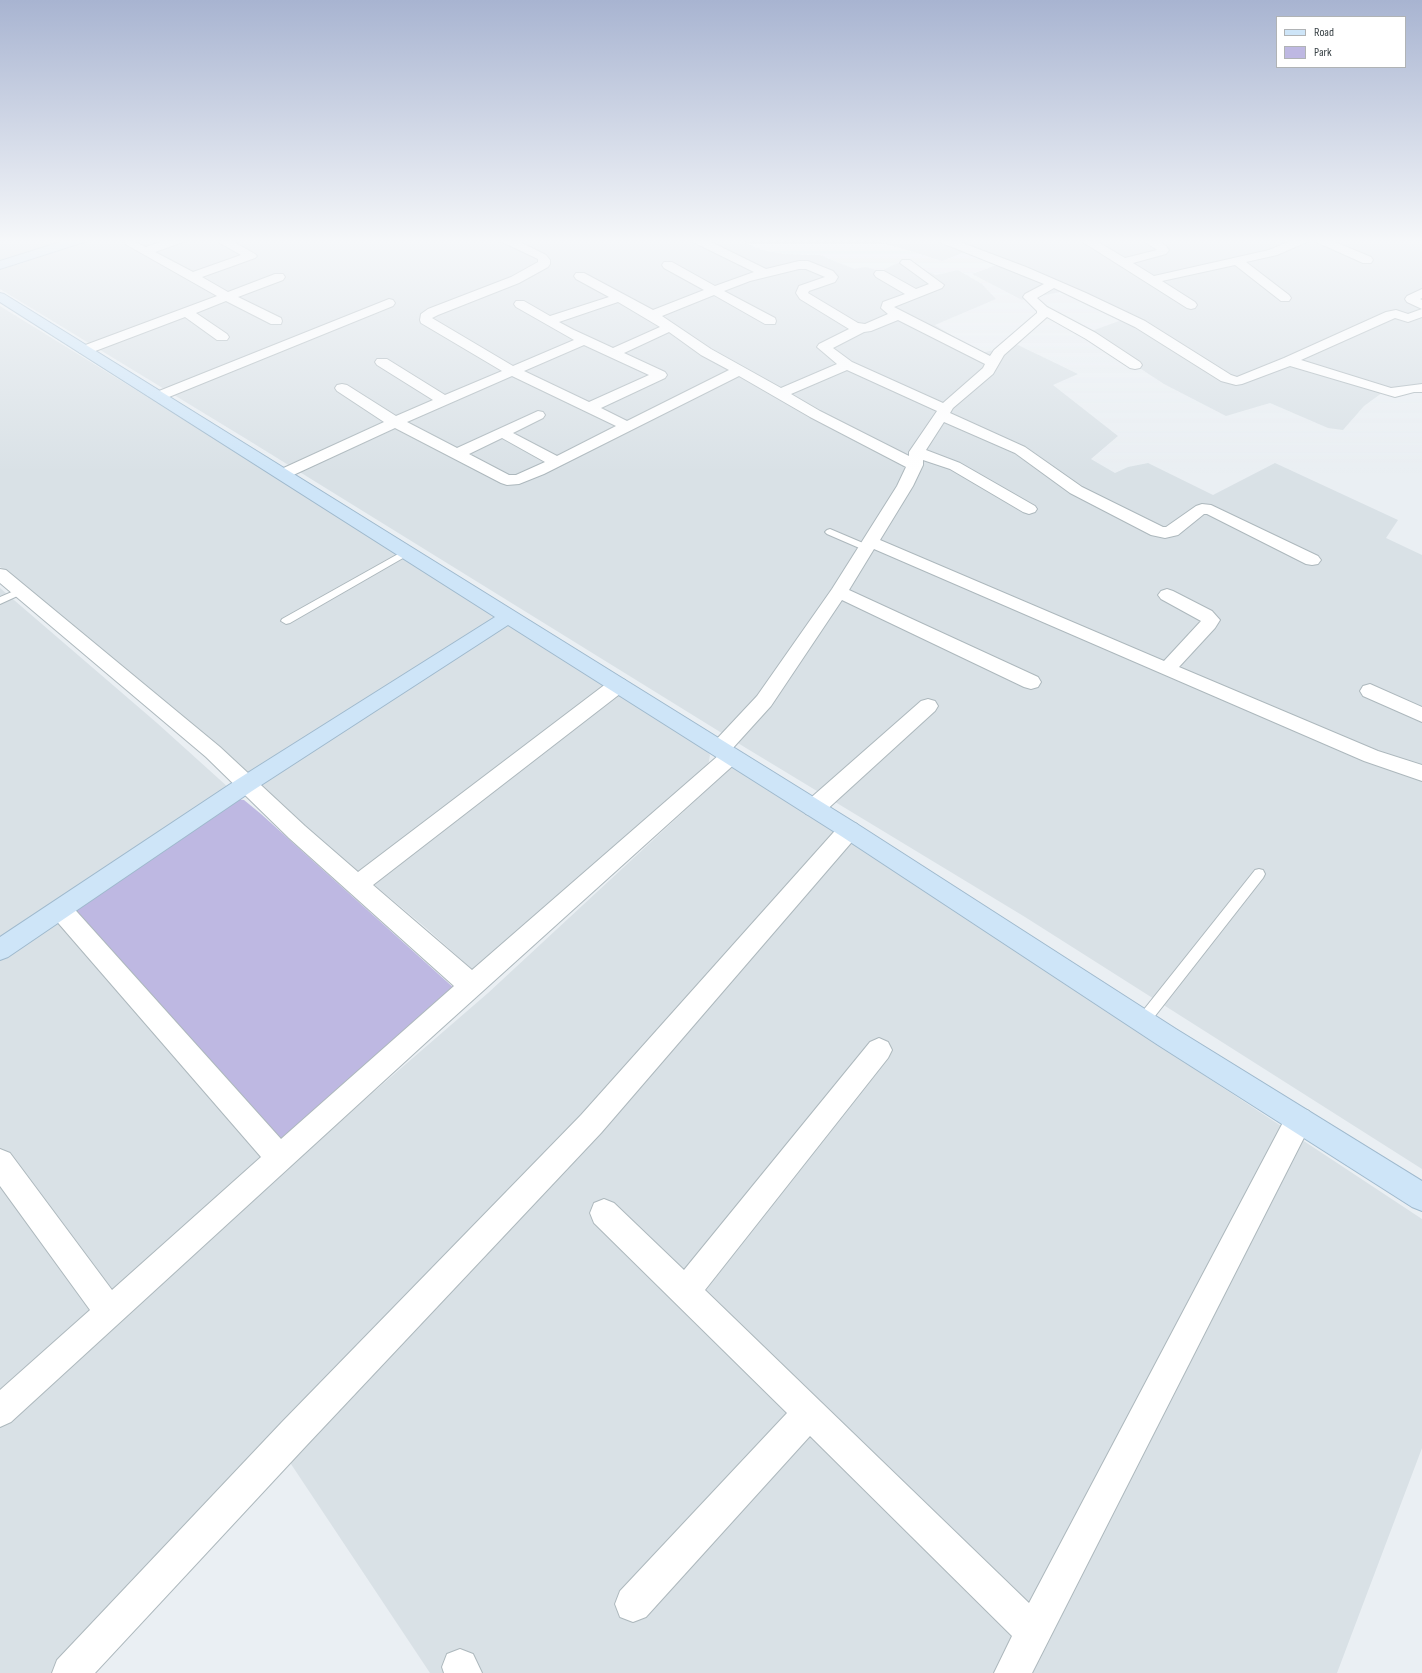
<!DOCTYPE html>
<style>
body{margin:0}
#map{position:relative;width:1422px;height:1673px;overflow:hidden;background:#eaeff3;font-family:"Sofia Sans Condensed",sans-serif}
canvas{display:block}
.legend{position:absolute;left:1276px;top:16px;width:130px;height:52px;box-sizing:border-box;background:#fff;border:1px solid #b0b3b5;margin:0;padding:5px 7px;list-style:none;font-size:12px;color:#394246}
.legend li{display:flex;align-items:center;gap:8px;height:20px}
.legend b{width:20px;border:1px solid #b0b3b5}
</style>
<div id="map">
<canvas width="1422" height="1673"></canvas>
<ul class="legend">
<li><b style="height:5px;background:#cee5f8"></b>Road</li>
<li><b style="height:11px;background:#beb8e2"></b>Park</li>
</ul>
</div>
<script>
const ctx = document.querySelector('canvas').getContext('2d');
ctx.lineJoin = 'round';
function fill(path, color) { ctx.fillStyle = color; ctx.fill(path, 'evenodd'); }
const poly = rows => new Path2D(rows.map(r => 'M' + r).join(''));
function stroke(path, color, width, dash) { ctx.strokeStyle = color; ctx.lineWidth = width; ctx.lineCap = dash ? 'butt' : 'round'; ctx.setLineDash(dash || []); ctx.stroke(path); }
fill(poly([
 [0,239,75,239,0,263],
 [95,239,735,239,763,250,784,254,820,255,854,269,865,267,881,271,902,261,936,275,958,270,982,284,996,299,935,325,980,353,1018,345,1078,374,1053,385,1118,436,1091,459,1115,473,1128,467,1148,463,1213,495,1275,463,1398,520,1386,538,1422,555,1422,1169,1025,917,746,748,248,440,0,289,0,270],
 [871,239,1422,239,1422,386,1414,392,1390,387,1364,406,1343,430,1328,428,1270,403,1226,416,1164,384,1086,333,1130,317,1069,290,1022,300,972,274,1002,263,970,250,942,261],
 [0,306,465,593,706,750,710,755,708,766,474,971,426,928,270,798,25,586,0,567],
 [0,588,157,723,229,788,53,908,281,1172,488,993,734,765,1422,1219,1422,1448,1337,1673,430,1673,279,1446,65,1673,0,1673]
]), '#d9e1e6');
fill(poly([
 [235,799,244,800,261,814,455,989,284,1142,74,914,81,905]
]), '#beb8e2');
const lane = poly([
 [830,529,870,546,872,548,870,550,864,550,827,534,825,532,827,530,830,529],
 [407,549,410,550,412,552,410,554,290,623,286,624,281,621,282,619,407,549],
 [21,588,26,591,24,593,0,604,0,597,21,588],
 [1259,869,1263,870,1265,874,1263,878,1148,1025,1143,1027,1138,1025,1136,1021,1138,1017,1255,870,1259,869]
]);
const street = poly([
 [170,239,188,239,186,241,155,252,193,272,241,255,220,243,218,241,219,239,229,239,255,254,257,256,255,258,202,277,228,292,275,274,283,274,285,277,283,280,238,297,281,318,282,321,281,324,271,324,226,301,196,313,227,334,229,337,227,340,217,340,185,317,90,353,80,353,78,350,80,347,217,296,127,245,125,243,127,241,131,240,146,247,170,239],
 [498,239,514,239,546,255,550,260,550,264,548,267,519,283,438,315,432,318,513,366,574,340,516,307,514,304,516,301,524,301,550,316,609,297,576,279,574,276,576,273,584,273,653,310,704,290,664,268,662,265,664,262,672,262,715,286,754,272,691,241,689,239,705,239,766,269,799,261,808,261,833,271,838,277,835,282,809,291,808,293,858,323,865,324,888,314,881,308,883,302,905,294,876,277,874,274,876,271,884,271,916,289,929,284,900,263,902,260,910,260,944,285,942,288,894,307,990,356,994,350,1037,313,1037,311,1023,297,1025,294,1044,284,937,241,935,239,952,239,1026,267,1086,293,1145,321,1231,375,1237,377,1284,358,1386,312,1396,310,1408,314,1422,309,1422,317,1408,322,1395,318,1301,360,1391,388,1422,384,1422,392,1414,392,1395,397,1290,366,1242,384,1236,385,1221,381,1135,327,1054,288,1037,298,1047,307,1096,333,1140,362,1142,365,1140,368,1135,369,1130,368,1086,339,1047,317,1004,355,993,374,953,408,950,413,1025,447,1082,487,1163,527,1166,527,1196,506,1202,504,1211,505,1318,556,1321,560,1318,564,1312,565,1306,564,1207,514,1204,514,1178,535,1165,538,1151,535,1070,493,1015,453,944,422,926,450,960,463,1035,506,1037,509,1035,512,1029,514,1023,512,950,469,923,460,923,465,913,486,880,540,1164,661,1201,621,1161,599,1158,595,1161,591,1167,589,1173,591,1212,611,1220,620,1215,628,1179,667,1378,751,1422,765,1422,781,1364,761,874,549,849,590,1038,677,1041,682,1038,687,1031,689,1024,687,842,600,771,706,732,749,738,751,741,756,738,761,433,1036,11,1422,0,1427,0,1390,90,1310,0,1186,0,1149,10,1153,112,1290,261,1157,53,917,49,910,53,903,61,900,69,903,281,1139,454,986,289,838,206,757,0,583,0,569,6,570,220,747,305,826,358,872,611,680,618,678,625,680,628,685,625,690,373,885,472,970,719,755,713,753,710,748,713,743,757,696,832,589,897,486,906,467,810,417,739,376,544,474,519,484,507,485,501,483,395,428,289,477,283,479,277,477,275,474,277,471,384,422,337,391,335,388,337,385,342,384,347,385,396,416,433,400,377,365,375,362,377,359,387,359,445,395,502,371,421,323,420,320,421,314,428,309,511,277,538,262,538,259,500,241,498,239],
 [799,269,806,269,825,277,799,286,796,293,800,299,849,329,819,344,817,347,837,364,781,388,711,349,662,316,714,295,765,324,775,324,776,321,775,318,724,291,750,281,799,269],
 [618,302,660,327,613,348,574,330,559,322,618,302],
 [898,320,985,364,983,368,943,403,852,362,833,348,864,332,871,331,898,320],
 [669,332,701,355,729,370,627,421,601,408,665,378,667,375,665,372,624,353,669,332],
 [584,345,649,375,589,402,524,371,584,345],
 [847,370,937,411,909,452,909,456,820,411,791,394,847,370],
 [512,376,616,426,557,456,513,433,543,418,545,415,543,412,538,411,457,448,407,422,512,376],
 [502,438,545,462,516,475,509,475,469,454,502,438],
 [1078,239,1093,239,1125,258,1157,250,1141,239,1156,239,1166,246,1169,250,1166,254,1133,263,1154,276,1269,250,1295,239,1311,239,1309,241,1277,255,1246,262,1289,295,1291,298,1289,301,1281,301,1235,265,1162,281,1195,302,1197,305,1195,308,1191,309,1187,308,1078,239],
 [1312,239,1328,239,1371,257,1373,260,1371,263,1363,263,1314,241,1312,239],
 [1422,289,1422,298,1420,299,1422,300,1422,309,1407,302,1405,299,1407,296,1422,289],
 [389,299,393,300,395,303,393,306,164,399,159,400,154,399,152,396,154,393,389,299],
 [1370,684,1422,707,1422,722,1363,696,1360,691,1363,686,1370,684],
 [928,699,935,701,938,706,935,711,822,814,814,816,806,814,803,808,806,802,921,701,928,699],
 [849,821,857,824,860,830,857,836,601,1133,306,1446,95,1673,52,1673,57,1660,282,1422,581,1115,841,824,849,821],
 [879,1038,888,1042,892,1050,888,1058,705,1290,1029,1603,1289,1111,1299,1107,1309,1111,1313,1120,1032,1673,994,1673,1012,1636,810,1436,646,1617,633,1622,620,1617,615,1604,620,1591,787,1413,594,1223,590,1213,594,1203,604,1199,614,1203,684,1270,870,1042,879,1038],
 [460,1649,473,1654,482,1673,444,1673,442,1667,447,1654,460,1649]
]);
const secondary = poly([
 [70,239,89,239,87,241,0,269,0,261,70,239],
 [0,293,4,294,857,824,1176,1029,1422,1181,1422,1211,1412,1207,1158,1045,841,836,508,625,252,791,8,957,0,960,0,937,238,779,495,617,0,302,0,293]
]);
stroke(lane, '#adb8bd', 2);
stroke(street, '#adb8bd', 2);
stroke(secondary, '#9fb9cd', 2);
fill(lane, '#fff');
fill(street, '#fff');
fill(secondary, '#cee5f8');
const sky = ctx.createLinearGradient(0, 0, 0, 473);
sky.addColorStop(0, '#a8b4d1');
sky.addColorStop(0.51, '#f6f8fa');
sky.addColorStop(1, '#f6f8fa00');
ctx.fillStyle = sky;
ctx.fillRect(0, 0, 1422, 473);
</script>
